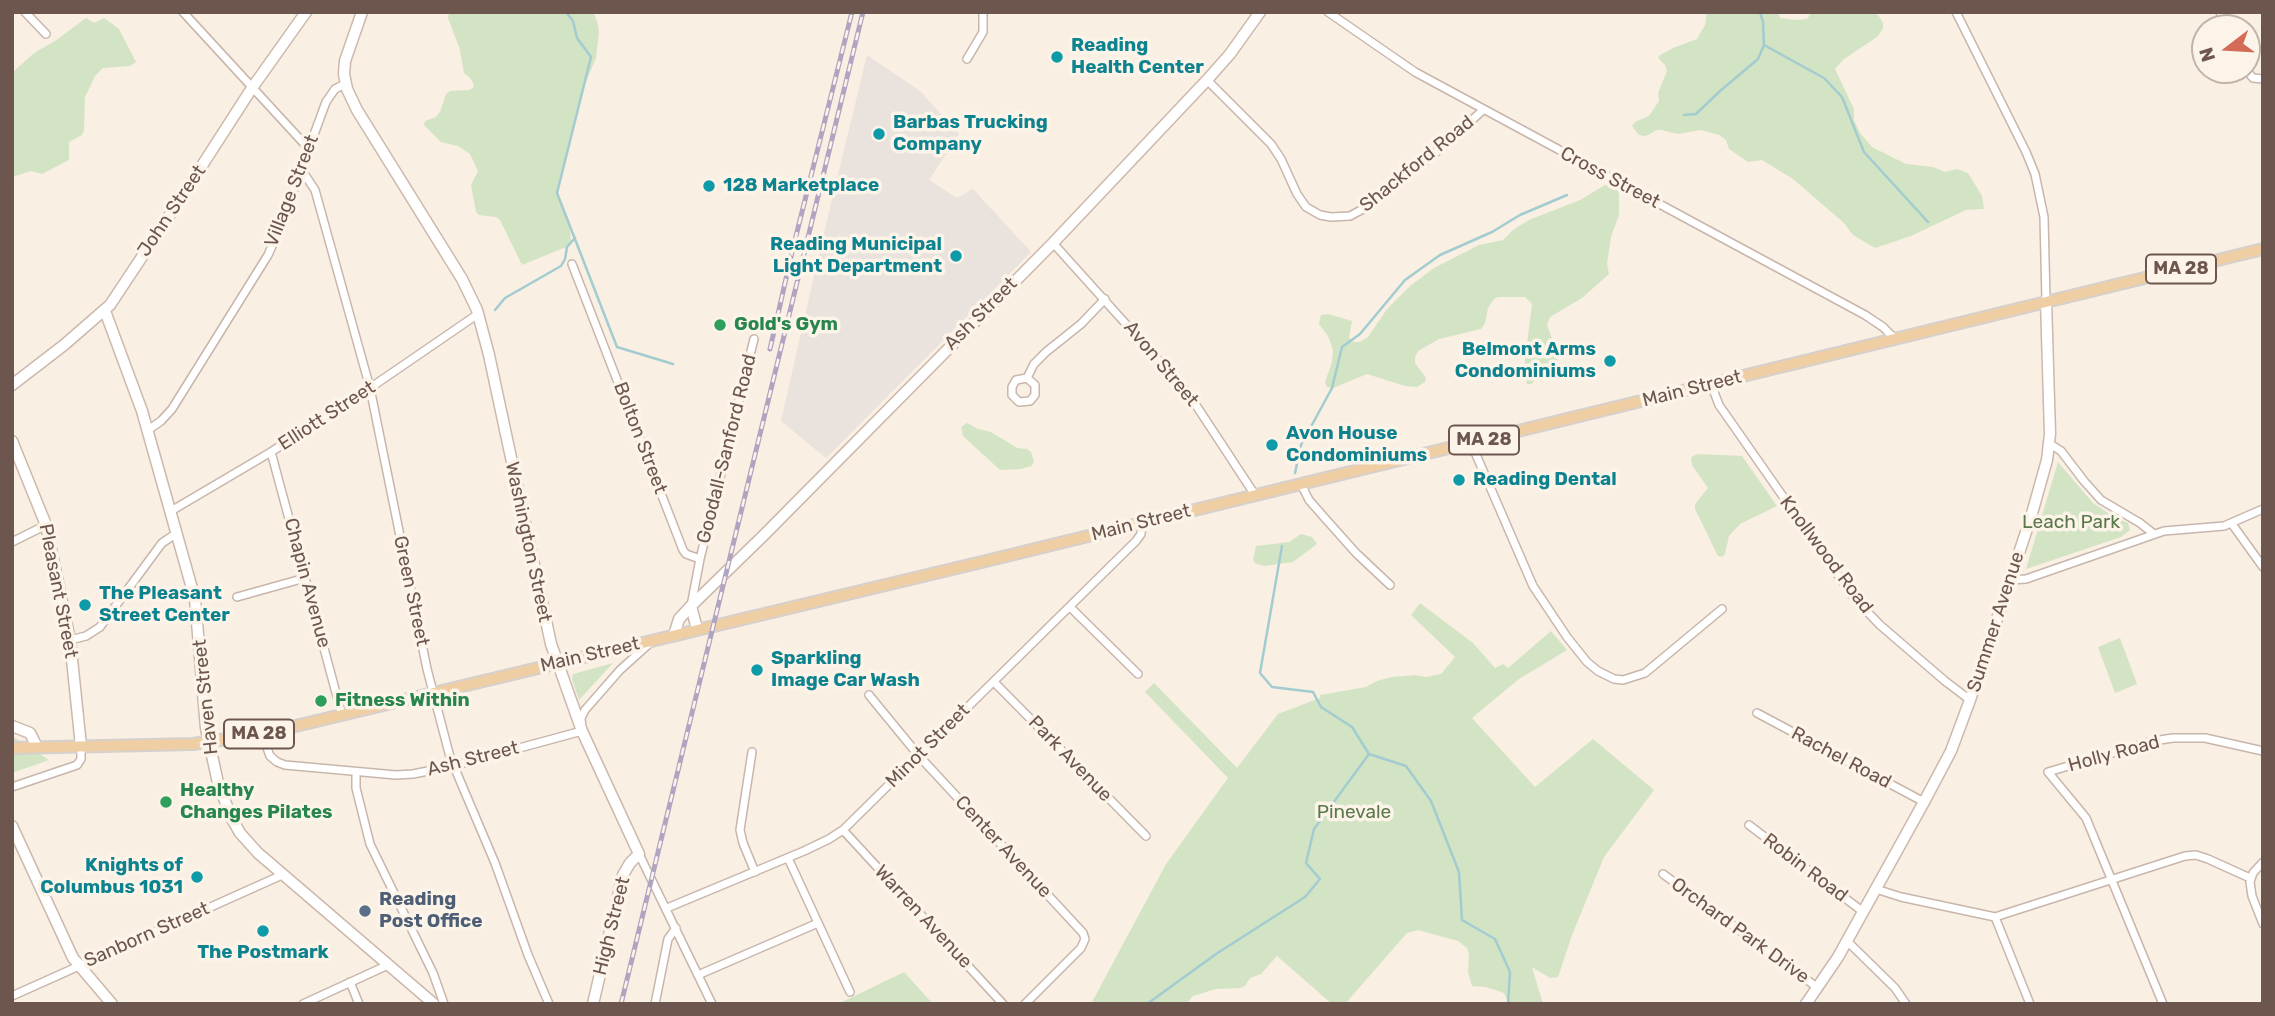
<!DOCTYPE html>
<style>
body{margin:0}
#map{position:relative;width:2275px;height:1016px;overflow:hidden;background:#f9efe3;font-family:Rubik,sans-serif}
canvas{display:block}
.frame{position:absolute;inset:0;border:14px solid #6d564d;pointer-events:none}
.north{position:absolute;left:2191px;top:14px;width:70px;height:70px;box-sizing:border-box;background:#fcf3e9;border:2px solid #c3b4ab;border-radius:50%;rotate:253deg;font-size:19px;font-weight:700;line-height:28px;text-align:center;color:#6d564d}
.north::after{content:'';display:block;margin:auto;width:24px;height:32px;background:#d46b57;clip-path:polygon(50% 0,100% 100%,50% 72%,0 100%)}
</style>
<div id="map">
<canvas width="2275" height="1016"></canvas>
<div class="frame"></div>
<div class="north">N</div>
</div>
<script>
const ctx = document.querySelector('canvas').getContext('2d');
ctx.lineJoin = 'round';
function fill(path, color) { ctx.fillStyle = color; ctx.fill(path, 'evenodd'); }
const poly = rows => new Path2D(rows.map(r => 'M' + r).join(''));
function stroke(path, color, width, dash) { ctx.strokeStyle = color; ctx.lineWidth = width; ctx.lineCap = dash ? 'butt' : 'round'; ctx.setLineDash(dash || []); ctx.stroke(path); }
function drawText(font, color, halo, rows, align = 'center') {
  ctx.font = font + ' Rubik,sans-serif'; ctx.lineWidth = 7; ctx.setLineDash([]); ctx.textBaseline = 'middle'; ctx.strokeStyle = halo; ctx.fillStyle = color; for (const [text, x, y, turn = 0] of rows) {
    ctx.save(); ctx.translate(x, y); ctx.rotate((+turn || 0) * Math.PI / 180); ctx.textAlign = isNaN(turn) ? turn : align; if (halo) ctx.strokeText(text, 0, 0); ctx.fillText(text, 0, 0); ctx.restore();
  }
}
fill(poly([
 [867,55,920,91,959,134,929,180,957,198,973,189,1031,252,826,458,781,421,822,241]
]), '#e9e2dd');
fill(poly([
 [449,12,593,12,597,21,599,31,596,58,585,84,557,192,570,228,571,245,522,265,500,220,496,217,479,215,476,212,471,185,478,171,470,154,458,146,441,142,424,125,425,121,436,117,440,112,446,94,450,91,469,90,473,88,474,85,470,78,464,73,460,50,448,18],
 [1707,12,1778,12,1780,18,1795,20,1807,19,1812,12,1869,12,1878,15,1883,23,1883,29,1877,37,1844,59,1835,69,1854,109,1854,120,1860,133,1872,147,1906,164,1933,167,1945,172,1957,169,1968,173,1982,196,1984,209,1966,210,1911,236,1875,248,1853,235,1844,223,1793,179,1762,160,1748,162,1729,149,1726,140,1719,135,1701,130,1678,134,1661,130,1657,130,1646,136,1639,135,1632,126,1635,122,1649,116,1659,101,1658,93,1667,71,1665,65,1658,58,1660,55,1673,48,1697,39,1705,25],
 [86,18,94,23,104,18,119,29,136,62,130,66,103,68,95,76,85,97,84,130,82,135,69,142,69,160,42,174,31,171,12,177,12,73,34,53,55,41],
 [1605,185,1613,185,1619,193,1619,215,1611,237,1607,264,1609,274,1582,298,1550,317,1547,325,1557,353,1557,361,1531,384,1527,384,1524,368,1532,304,1525,297,1498,297,1494,299,1488,308,1485,323,1481,329,1439,339,1418,351,1415,357,1415,363,1426,378,1425,382,1417,387,1405,386,1367,374,1333,388,1327,387,1325,382,1332,362,1333,350,1328,336,1319,324,1321,315,1328,314,1352,321,1349,338,1354,342,1360,342,1368,337,1387,309,1410,286,1434,268,1479,245,1503,240,1513,230,1529,220,1580,200],
 [967,423,978,429,991,432,1017,448,1027,449,1031,452,1034,462,1031,466,1021,469,1000,470,963,436,961,427],
 [1698,454,1742,456,1777,506,1740,524,1729,536,1725,554,1722,557,1718,556,1695,509,1695,504,1708,488,1692,465,1691,457],
 [2058,462,2093,503,2114,517,2128,523,2130,530,2121,537,2026,569],
 [1301,534,1312,537,1317,544,1293,562,1264,566,1255,563,1253,560,1256,546,1289,542],
 [1420,603,1473,643,1495,668,1503,664,1508,668,1551,631,1567,650,1519,679,1472,718,1535,787,1593,739,1654,790,1604,857,1572,935,1558,977,1550,978,1532,967,1543,1004,1509,1004,1504,993,1486,987,1472,986,1468,972,1469,954,1467,948,1458,941,1418,930,1407,933,1345,1004,1332,1004,1277,956,1261,974,1250,978,1245,986,1240,988,1216,989,1193,996,1186,1004,1091,1004,1166,864,1228,778,1145,692,1154,683,1237,768,1278,714,1320,698,1320,695,1366,687,1377,681,1392,677,1415,675,1426,677,1441,674,1455,657,1411,615],
 [2120,638,2137,684,2115,693,2098,647],
 [613,663,579,700,572,679,573,674],
 [12,736,49,760,12,773],
 [904,972,933,1004,838,1004]
]), '#d3e4c4');
stroke(poly([
 [566,12,573,21,577,38,591,57,557,193,617,347,673,364],
 [1764,45,1824,78,1842,97,1864,152,1928,222],
 [1684,115,1696,114,1720,91,1758,59,1764,45,1763,22,1760,12],
 [495,310,505,298,561,266,565,259,567,247,575,238],
 [1295,473,1301,445,1332,388,1342,347,1360,334,1405,280,1440,255,1492,232,1520,215,1567,195],
 [1369,754,1406,766,1431,801,1459,872,1462,920,1495,939,1510,972,1508,1004],
 [1147,1004,1216,954,1305,897,1320,879,1306,863,1314,829,1369,754,1352,727,1321,707,1313,692,1272,687,1260,673,1282,546]
]), '#a2ccd0', 2.5);
const street = poly([
 [25,12,46,34],
 [183,12,309,149],
 [1328,12,1415,72,1865,315,1883,327,1895,339],
 [1956,12,2026,152,2035,174,2044,217,2046,301],
 [2220,12,2227,28],
 [967,59,983,32,983,12],
 [2246,70,2253,78,2263,79],
 [1207,80,1271,144,1281,159,1297,194,1306,207,1320,215,1331,217,1350,216,1363,209,1439,150,1483,110],
 [301,169,315,190,370,388,427,669,450,757,495,863,528,955,549,1004],
 [1053,243,1188,393,1255,495],
 [572,264,683,550,686,554,700,559,691,606],
 [1027,378,1016,380,1012,387,1012,395,1019,402,1030,401,1035,395,1035,385,1027,378,1034,364,1046,352,1081,324,1105,299],
 [1711,384,1719,405,1854,598,1880,625,1945,681,1970,700],
 [148,430,161,421,172,409,268,255,277,235,326,102,335,89,345,84],
 [1471,443,1533,586,1567,637,1587,662,1598,671,1614,679,1623,680,1645,673,1722,609],
 [2050,444,2061,451,2084,481,2101,500,2140,523,2154,534],
 [271,452,342,715],
 [1301,484,1309,500,1323,516,1356,553,1390,585],
 [171,511,271,452,370,388,478,314],
 [2232,524,2263,567],
 [12,542,46,525],
 [700,559,754,339],
 [2010,580,2026,579,2164,531,2224,526,2263,509],
 [237,597,305,578],
 [1070,607,1138,674],
 [70,640,86,636,100,627,162,543,177,533],
 [994,682,1146,836],
 [869,695,919,756,1083,933,1085,939,1081,948,1025,1004],
 [1757,713,1924,802],
 [262,734,270,756,277,762,285,765,396,775,413,774,453,766,582,731,581,718,585,710,620,670,650,643],
 [752,752,740,830,743,843,755,872],
 [356,772,356,788,370,844,433,973,444,1004],
 [12,787,77,765,81,759,81,746],
 [1749,825,1862,911],
 [843,830,1003,1004],
 [639,854,712,1004],
 [788,858,850,992],
 [2263,862,2253,873,2250,882,2252,896,2263,924],
 [1663,874,1818,988],
 [1876,889,1901,897,1995,917,2185,856,2196,855,2208,859,2250,878],
 [667,908,804,851,829,839,843,830,1136,541,1141,534,1142,523],
 [1995,917,2030,1004],
 [1847,941,1895,988,1906,1004],
 [698,975,818,923],
 [350,982,359,1004],
 [12,996,282,875],
 [303,1004,388,965],
 [655,1004,668,939,676,928],
 [2163,1004,2086,818,2048,772,2153,741,2173,738,2205,738,2263,751]
]);
const secondary = poly([
 [362,12,345,61,344,74,347,89,357,110,462,279,477,310,489,355,551,644,582,731,639,854,630,863,623,875,593,1004],
 [105,311,142,411,195,599,206,728,218,783,232,819,240,833,258,853,434,1004],
 [12,385,64,345,110,305,183,195,252,88,306,12],
 [12,441,46,525,70,640,81,746],
 [691,606,697,629],
 [674,635,679,619,691,606,764,535,1053,243,1207,80,1230,54,1260,12],
 [12,726,30,733,37,747],
 [12,826,73,958,112,1004],
 [1806,1004,1838,957,1924,802,1951,751,1970,700,2031,517,2047,460,2050,434,2046,301]
]);
const primary = poly([
 [12,748,193,744,262,734,986,561,2263,249]
]);
stroke(street, '#c8b6ac', 10);
stroke(secondary, '#cdb8ac', 13);
stroke(primary, '#d6d0cd', 14);
stroke(street, '#fff', 7);
stroke(secondary, '#fff', 10);
stroke(primary, '#f0cea3', 10);
const rail = poly([
 [770,349,793,248,852,12],
 [621,1004,863,12]
]);
stroke(rail, '#b1a4c0', 5);
stroke(rail, '#fcf3e9', 2.5, [8]);
for (const [x, y, r, color] of [
 [1057,57,7,"#0f9aa8"],
 [879,134,7,"#0f9aa8"],
 [709,186,7,"#0f9aa8"],
 [956,256,7,"#0f9aa8"],
 [720,325,7,"#2e9e5b"],
 [1610,361,7,"#0f9aa8"],
 [1272,445,7,"#0f9aa8"],
 [1459,480,7,"#0f9aa8"],
 [85,605,7,"#0f9aa8"],
 [757,670,7,"#0f9aa8"],
 [321,701,7,"#2e9e5b"],
 [166,802,7,"#2e9e5b"],
 [197,877,7,"#0f9aa8"],
 [365,911,7,"#5c6f8a"],
 [263,931,7,"#0f9aa8"]
]) { const dot = new Path2D(); dot.arc(x, y, r, 0, 2 * Math.PI); ctx.fillStyle = color; ctx.fill(dot); stroke(dot, '#fcf3e9', 2.5); }
for (const [x, y, w] of [
 [2181,269,70],
 [1484,440,70],
 [259,734,70]
]) { const box = new Path2D(); box.roundRect(x - w / 2, y - 14.5, w, 29, 5); ctx.fillStyle = '#fcf3e9'; ctx.fill(box); stroke(box, '#6d564d', 2); }
drawText('bold 18px', '#6d564d', null, [
 ["MA 28",2181,269],
 ["MA 28",1484,440],
 ["MA 28",259,734]
]);
drawText('bold 19px', '#0d838f', '#fcf3e9', [
 ["Reading",1071,46],
 ["Health Center",1071,68],
 ["Barbas Trucking",893,123],
 ["Company",893,145],
 ["128 Marketplace",723,186],
 ["Reading Municipal",942,245,"right"],
 ["Light Department",942,267,"right"],
 ["Belmont Arms",1596,350,"right"],
 ["Condominiums",1596,372,"right"],
 ["Avon House",1286,434],
 ["Condominiums",1286,456],
 ["Reading Dental",1473,480],
 ["The Pleasant",99,594],
 ["Street Center",99,616],
 ["Sparkling",771,659],
 ["Image Car Wash",771,681],
 ["Knights of",183,866,"right"],
 ["Columbus 1031",183,888,"right"],
 ["The Postmark",263,953,"center"]
], 'left');
drawText('19px', '#6d564d', '#fcf3e9', [
 ["Shackford Road",1417,164,-39],
 ["Cross Street",1610,178,28],
 ["Village Street",292,191,-69],
 ["John Street",172,211,-56],
 ["Ash Street",981,314,-45],
 ["Avon Street",1161,364,50],
 ["Main Street",1692,389,-14],
 ["Elliott Street",327,416,-33],
 ["Bolton Street",640,438,69],
 ["Goodall-Sanford Road",727,449,-76],
 ["Main Street",1141,523,-14],
 ["Washington Street",528,542,78],
 ["Knollwood Road",1826,555,53],
 ["Chapin Avenue",307,583,75],
 ["Pleasant Street",58,591,79],
 ["Green Street",411,591,78],
 ["Summer Avenue",1996,622,-72],
 ["Main Street",590,655,-13],
 ["Haven Street",206,697,-96],
 ["Minot Street",928,746,-45],
 ["Holly Road",2114,754,-15],
 ["Rachel Road",1841,758,28],
 ["Ash Street",473,759,-14],
 ["Park Avenue",1070,759,46],
 ["Center Avenue",1003,847,47],
 ["Robin Road",1805,868,37],
 ["Warren Avenue",923,917,47],
 ["High Street",612,926,-76],
 ["Orchard Park Drive",1740,931,36],
 ["Sanborn Street",147,935,-24]
]);
drawText('bold 19px', '#27864d', '#fcf3e9', [
 ["Gold's Gym",734,325],
 ["Fitness Within",335,701],
 ["Healthy",180,791],
 ["Changes Pilates",180,813]
], 'left');
drawText('19px', '#5a7849', '#fcf3e9', [
 ["Leach Park",2071,523],
 ["Pinevale",1354,813]
]);
drawText('bold 19px', '#4e5e75', '#fcf3e9', [
 ["Reading",379,900],
 ["Post Office",379,922]
], 'left');
</script>
